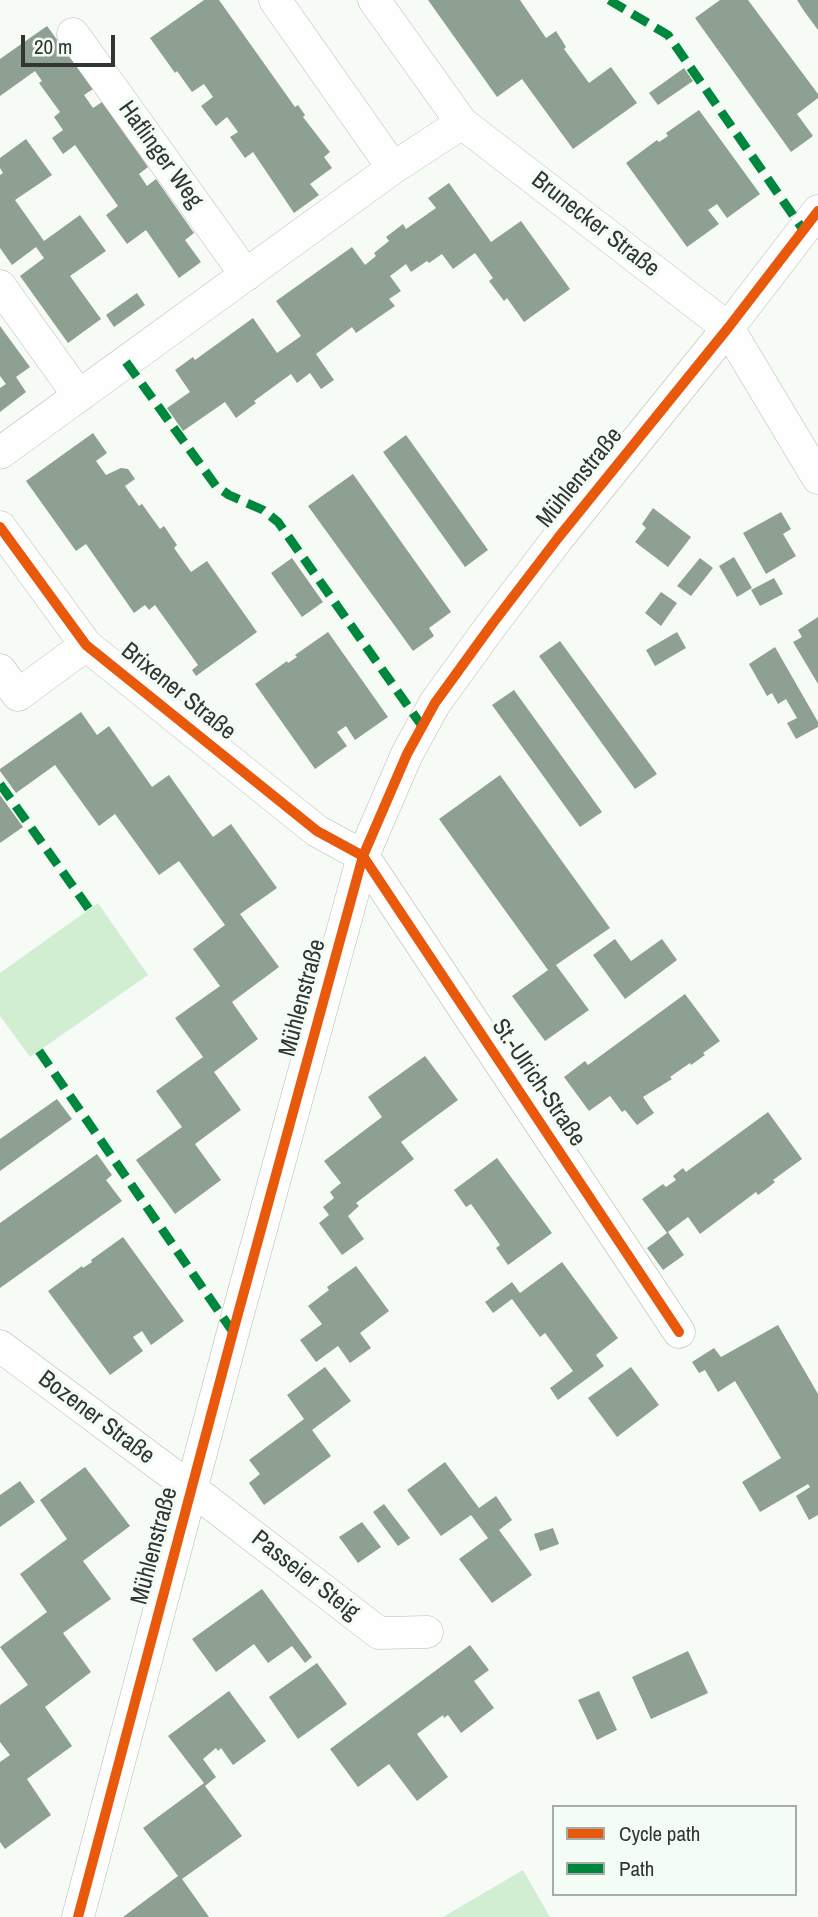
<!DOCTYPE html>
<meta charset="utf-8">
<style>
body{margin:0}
#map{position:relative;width:818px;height:1917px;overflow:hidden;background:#f6fbf6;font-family:"Archivo Narrow",sans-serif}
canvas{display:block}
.legend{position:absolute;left:552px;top:1805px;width:245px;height:91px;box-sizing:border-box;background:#f4fdf5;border:2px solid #a6ada7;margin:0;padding:9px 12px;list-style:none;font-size:21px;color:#323632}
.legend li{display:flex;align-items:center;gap:14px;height:35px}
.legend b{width:35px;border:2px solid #a6ada7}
.scale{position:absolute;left:21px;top:35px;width:94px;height:32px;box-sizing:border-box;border:4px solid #323632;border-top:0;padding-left:9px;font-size:21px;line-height:24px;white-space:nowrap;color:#323632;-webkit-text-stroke:5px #f4fdf5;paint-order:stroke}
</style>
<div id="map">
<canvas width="818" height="1917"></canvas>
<ul class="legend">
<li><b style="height:9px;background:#e8590c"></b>Cycle path</li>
<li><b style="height:9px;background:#00873e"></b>Path</li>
</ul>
<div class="scale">20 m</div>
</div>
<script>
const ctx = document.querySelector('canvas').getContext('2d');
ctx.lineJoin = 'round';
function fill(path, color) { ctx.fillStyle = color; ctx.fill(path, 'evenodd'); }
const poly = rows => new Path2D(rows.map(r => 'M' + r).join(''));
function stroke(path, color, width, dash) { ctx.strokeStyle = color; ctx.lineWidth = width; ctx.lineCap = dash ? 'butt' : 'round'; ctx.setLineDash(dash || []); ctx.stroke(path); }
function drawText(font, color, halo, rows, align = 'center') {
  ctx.font = font + ' "Archivo Narrow",sans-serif'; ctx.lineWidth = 7; ctx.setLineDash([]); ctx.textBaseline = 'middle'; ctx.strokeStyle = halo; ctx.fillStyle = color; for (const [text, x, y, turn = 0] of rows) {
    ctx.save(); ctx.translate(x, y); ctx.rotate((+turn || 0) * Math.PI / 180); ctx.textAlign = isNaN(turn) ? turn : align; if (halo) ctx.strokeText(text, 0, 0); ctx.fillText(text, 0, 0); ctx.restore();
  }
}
fill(poly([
 [98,903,148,975,30,1057,0,1016,0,973],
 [523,1870,550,1917,443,1917]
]), '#d1eed3');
fill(poly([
 [204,0,219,0,295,107,298,105,305,115,303,117,330,152,324,157,332,168,310,184,319,195,294,213,253,152,245,158,230,137,238,132,227,117,216,126,201,106,213,97,204,84,192,92,177,71,175,73,150,38],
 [428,0,520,0,546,38,556,31,566,47,564,49,589,83,611,67,637,103,573,149,522,79,497,97],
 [720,0,748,0,818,94,818,98,797,114,813,136,791,152,695,18],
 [797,0,818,0,818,30,804,11],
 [47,26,93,89,84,95,93,108,102,102,148,167,139,174,147,186,156,179,194,233,185,240,201,262,179,278,146,230,127,244,106,215,118,206,75,145,63,154,52,138,63,130,54,117,60,112,39,83,42,81,35,71,0,96,0,59],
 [684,68,693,81,658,105,649,93],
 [699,110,760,194,727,218,717,204,708,210,719,224,687,247,626,163,657,140,659,142,668,136,666,133],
 [26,139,52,175,15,200,44,241,80,215,106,251,70,276,101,319,68,343,20,276,44,258,36,247,12,265,0,248,0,175,3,173,0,168,0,158],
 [449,183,491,242,521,221,570,289,524,322,507,298,504,301,489,281,493,278,475,253,453,269,442,254,429,263,427,261,411,272,406,264,390,276,401,291,389,299,395,306,356,333,352,327,316,354,334,380,321,389,310,373,297,383,291,374,254,401,256,403,236,418,225,402,183,431,167,408,190,392,175,370,193,357,195,360,253,318,277,353,301,336,276,301,352,247,365,265,376,256,374,253,389,241,386,237,403,224,406,229,436,208,428,198],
 [137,293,145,305,114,327,106,315],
 [0,326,30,367,16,377,26,392,0,412,0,388,6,384,0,376],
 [93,433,107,453,96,461,106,475,121,468,128,469,135,479,125,486,139,506,142,504,160,529,164,526,177,545,174,548,191,572,207,561,257,632,196,676,192,670,198,665,155,605,149,610,145,605,134,613,86,544,76,551,26,481],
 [406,435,488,550,465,567,383,452],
 [353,474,451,612,429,628,434,636,413,651,308,506],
 [653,508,691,537,668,567,635,542,646,528,642,524],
 [781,512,791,529,783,534,796,556,766,574,743,533],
 [734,557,752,588,737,597,719,566],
 [292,558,323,602,302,617,271,573],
 [700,558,713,568,691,596,677,586],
 [774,578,783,594,760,606,751,590],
 [661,592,677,603,661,626,645,613],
 [818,617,818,684,793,642,802,637,798,630],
 [328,632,388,717,355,740,346,726,337,732,347,746,315,769,255,684,287,661,288,663,297,657,295,655],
 [677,632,686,648,655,666,646,650],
 [560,641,657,774,635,789,539,656],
 [775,647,818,722,818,727,796,739,787,723,797,718,786,699,778,704,772,693,767,696,749,664],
 [514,690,602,812,580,827,492,705],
 [81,712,97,735,109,726,152,787,169,775,213,837,231,824,277,888,240,914,279,967,232,1002,258,1039,214,1072,241,1110,195,1144,221,1180,175,1214,136,1160,182,1127,156,1091,203,1057,175,1018,220,986,193,949,225,925,179,861,159,875,115,814,99,826,55,765,16,793,0,771,0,769],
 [500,775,610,928,556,965,589,1010,545,1041,512,996,548,970,439,819],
 [0,795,23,827,0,843],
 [615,939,631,961,662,939,677,960,625,999,593,955],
 [685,994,720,1041,703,1053,705,1055,691,1065,690,1063,670,1077,672,1079,643,1097,654,1113,637,1125,625,1110,622,1112,610,1096,589,1111,564,1077,585,1061,588,1065],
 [425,1056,458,1100,401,1142,414,1159,356,1203,359,1206,348,1216,364,1239,342,1255,319,1223,329,1215,323,1207,334,1198,330,1192,341,1183,324,1161,382,1117,368,1097],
 [57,1099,72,1119,0,1171,0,1139],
 [768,1112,802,1159,773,1180,775,1182,769,1187,758,1195,756,1192,700,1234,688,1217,668,1232,684,1255,663,1270,647,1248,667,1233,642,1199,663,1184,666,1187,676,1180,673,1176,683,1168,686,1172],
 [97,1154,112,1175,106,1180,122,1201,0,1288,0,1223],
 [497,1158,552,1233,508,1265,496,1248,500,1245,486,1225,471,1204,466,1207,454,1190],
 [123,1237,184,1321,151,1345,142,1331,133,1337,143,1351,110,1375,48,1291,82,1266,83,1268,92,1262,91,1260],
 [562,1262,618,1338,596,1355,604,1366,558,1400,550,1388,573,1371,545,1333,540,1337,512,1299,493,1313,485,1302,512,1282,520,1293],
 [356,1266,389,1311,360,1333,371,1348,350,1363,338,1346,316,1362,300,1340,322,1324,308,1306,329,1290,327,1287],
 [778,1325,818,1394,818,1515,809,1520,796,1496,810,1487,808,1484,760,1512,742,1482,781,1458,735,1381,718,1392,705,1370,699,1373,692,1362,714,1348,721,1357],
 [325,1367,351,1401,312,1430,331,1456,264,1505,249,1483,260,1474,249,1460,304,1419,287,1395],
 [631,1367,659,1405,617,1437,588,1398],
 [445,1462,479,1508,496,1496,512,1520,499,1530,532,1575,492,1603,459,1559,488,1538,471,1515,441,1536,407,1490],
 [85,1467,130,1526,83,1561,111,1599,63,1633,91,1672,45,1707,72,1746,27,1779,51,1815,5,1849,0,1842,0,1762,10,1755,0,1742,0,1705,28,1685,0,1647,47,1612,20,1574,67,1539,40,1500],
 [20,1481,35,1502,0,1527,0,1495],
 [384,1504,410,1538,398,1546,373,1512],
 [362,1522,381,1547,358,1563,339,1537],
 [553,1528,559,1544,540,1551,534,1534],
 [262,1589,312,1657,305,1663,292,1646,268,1663,254,1644,216,1672,192,1639],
 [470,1645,489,1670,474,1681,494,1708,461,1733,448,1715,444,1718,443,1715,417,1734,448,1777,417,1801,389,1764,358,1787,330,1749],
 [688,1651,708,1693,651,1719,632,1677],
 [317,1663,347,1704,298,1739,269,1697],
 [229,1691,266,1741,233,1765,221,1748,218,1751,216,1748,203,1759,216,1777,205,1786,242,1836,182,1879,209,1917,123,1917,178,1876,143,1828,204,1783,168,1736],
 [599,1691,617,1730,597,1740,578,1700]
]), '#8ea091');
const minor = poly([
 [275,0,393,168,462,123],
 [374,0,462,123,728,328,818,478],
 [73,34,246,275],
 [0,286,79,396],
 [0,453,393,168],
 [0,527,86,645,317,831,363,856,679,1332],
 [0,670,18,695,86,645],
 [0,1346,192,1489,379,1633,427,1632],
 [78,1917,233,1332,363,856,407,754,435,703,493,623,558,538,728,328,818,211]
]);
stroke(minor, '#b7bab7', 33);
stroke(minor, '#fefefe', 32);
stroke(poly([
 [609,0,668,35,804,231],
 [126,362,216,486,229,495,263,510,278,522,422,726],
 [0,784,89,909],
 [39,1051,233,1332]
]), '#00873e', 9, [18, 9]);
stroke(poly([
 [0,527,86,645,317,831,363,856,679,1332],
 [78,1917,233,1332,363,856,407,754,435,703,493,623,558,538,728,328,818,211]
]), '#e8590c', 10);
drawText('24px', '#323632', '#f4fdf5', [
 ["Haflinger Weg",160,155,54],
 ["Brunecker Straße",595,225,38],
 ["Mühlenstraße",580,478,-51],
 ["Brixener Straße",178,692,39],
 ["Mühlenstraße",303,998,-75],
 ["St.-Ulrich-Straße",538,1083,56],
 ["Bozener Straße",96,1418,37],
 ["Mühlenstraße",155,1546,-75],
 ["Passeier Steig",305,1576,38]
]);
</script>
